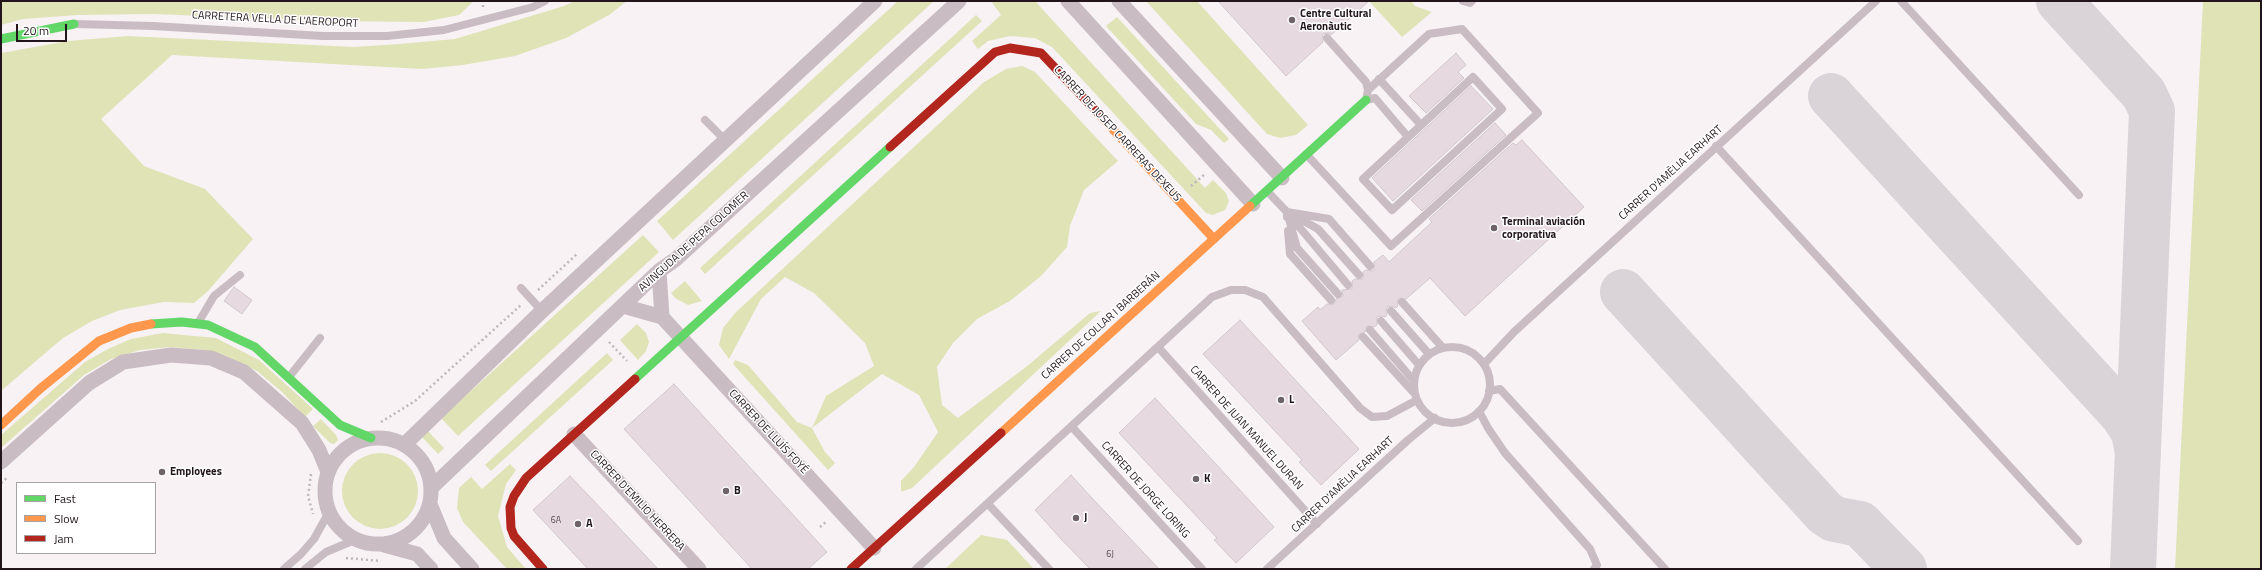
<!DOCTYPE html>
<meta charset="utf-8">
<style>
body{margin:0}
#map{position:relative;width:2262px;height:570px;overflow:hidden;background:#f8f2f5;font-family:"Titillium Web",sans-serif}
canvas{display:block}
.frame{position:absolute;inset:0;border:2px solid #22161c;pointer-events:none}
.legend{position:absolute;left:16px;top:482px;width:140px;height:72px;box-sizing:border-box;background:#fff;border:1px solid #a7a2a4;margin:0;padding:5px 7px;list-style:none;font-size:12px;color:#22161c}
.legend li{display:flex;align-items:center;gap:8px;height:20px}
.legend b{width:20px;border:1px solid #a7a2a4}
.scale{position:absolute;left:16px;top:24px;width:51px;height:18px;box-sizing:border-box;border:2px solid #22161c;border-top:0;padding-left:5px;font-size:12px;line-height:14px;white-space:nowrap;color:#22161c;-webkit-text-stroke:3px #fff;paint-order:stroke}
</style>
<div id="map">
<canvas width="2262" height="570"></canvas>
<div class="frame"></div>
<ul class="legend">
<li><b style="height:5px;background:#63d668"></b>Fast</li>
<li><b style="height:5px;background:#ff974d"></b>Slow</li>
<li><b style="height:5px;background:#b3261e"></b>Jam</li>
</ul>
<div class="scale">20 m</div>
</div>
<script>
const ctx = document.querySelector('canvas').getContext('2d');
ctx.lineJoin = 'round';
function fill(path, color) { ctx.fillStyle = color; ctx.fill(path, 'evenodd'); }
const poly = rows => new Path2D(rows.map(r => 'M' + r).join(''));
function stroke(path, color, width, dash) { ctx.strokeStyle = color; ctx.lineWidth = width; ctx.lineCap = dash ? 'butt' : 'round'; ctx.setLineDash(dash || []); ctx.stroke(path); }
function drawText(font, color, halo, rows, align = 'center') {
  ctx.font = font + ' "Titillium Web",sans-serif'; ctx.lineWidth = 3; ctx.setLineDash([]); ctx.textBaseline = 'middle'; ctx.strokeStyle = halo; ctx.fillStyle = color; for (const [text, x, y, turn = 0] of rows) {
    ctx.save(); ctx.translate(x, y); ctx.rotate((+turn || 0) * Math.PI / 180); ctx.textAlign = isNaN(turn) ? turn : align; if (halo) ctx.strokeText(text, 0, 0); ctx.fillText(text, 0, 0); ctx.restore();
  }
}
fill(poly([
 [1,1,474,1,459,15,424,22,321,21,154,14,78,15,23,19,1,25],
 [575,1,627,1,609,15,566,38,515,56,463,65,422,69,172,55,101,119,144,166,205,189,253,239,208,291,194,303,164,302,120,310,92,321,63,338,1,391,1,53,68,41,128,36,354,47,399,44,455,39,564,6],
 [898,1,934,1,673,240,657,221],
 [991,1,1036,2,1205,188,1213,180,1226,193,1229,201,1225,210,1213,215,1206,213,1052,47,1035,38,1010,36,988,41,978,49,972,41,1001,15],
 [1146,1,1197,1,1308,125,1296,135,1280,138,1267,134],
 [1369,1,1411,1,1415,6,1432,12,1402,37],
 [2203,1,2261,1,2261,569,2175,569],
 [976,15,982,21,705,274,700,268],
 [1117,17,1229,139,1224,143,1211,130,1196,124,1106,26],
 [1022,66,1035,72,1118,161,1084,190,1070,226,1067,247,1041,276,1010,301,977,319,953,343,937,367,942,405,958,418,1026,367,1090,313,1101,311,912,488,901,492,901,481,914,467,938,432,919,395,882,374,812,428,825,452,835,463,828,470,733,364,735,360,748,365,797,422,812,428,826,396,874,366,865,343,814,293,785,277,761,299,729,359,719,345,723,328,735,313,984,82,1006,69],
 [643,235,659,252,458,436,441,418],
 [685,281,702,301,688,305,675,298,671,293],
 [637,324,646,333,649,342,646,351,638,360,620,340],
 [163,333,216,338,259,360,313,409,305,417,282,392,257,371,226,356,204,350,170,347,140,350,111,359,84,375,1,448,1,435,85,362,108,349,131,339],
 [607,353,613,360,491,471,485,465],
 [321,419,336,435,338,440,334,444,330,443,313,426],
 [427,430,444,448,438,454,421,436],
 '342 491a38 38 0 1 1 76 0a38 38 0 1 1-76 0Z',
 [510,464,516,470,506,484,498,516,507,547,526,569,507,569,463,522,457,508,459,488,471,477,482,489],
 [981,535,1007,540,1034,569,945,569]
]), '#dfe3b6');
stroke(poly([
 [2059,1,2144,94,2152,111,2133,569],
 [1831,96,2123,415,2134,432,2138,453],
 [1623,292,1825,513,1834,519,1860,524,1904,569]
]), '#dad3d7', 46);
const building = poly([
 [1218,1,1369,1,1331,35,1328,33,1323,34,1322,39,1323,42,1286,76,1218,1],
 [1456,53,1466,65,1458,72,1464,78,1426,113,1409,96,1456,53],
 [1471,86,1493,109,1393,201,1372,178,1471,86],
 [1495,123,1506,135,1422,211,1411,200,1495,123],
 [1522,140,1584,207,1465,316,1430,278,1406,299,1399,298,1397,301,1398,306,1396,308,1392,306,1387,307,1386,312,1387,315,1385,317,1380,316,1377,317,1377,325,1374,327,1367,326,1365,332,1358,335,1359,340,1336,360,1302,321,1318,307,1320,310,1327,304,1334,304,1336,299,1343,296,1342,290,1352,289,1352,281,1355,279,1363,279,1363,272,1366,270,1371,271,1374,270,1374,262,1383,255,1389,262,1432,222,1429,219,1513,143,1516,145,1522,140],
 [234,287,252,300,242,314,224,301,234,287],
 [1240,320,1359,449,1321,485,1299,462,1302,460,1203,354,1240,320],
 [674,384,827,552,808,569,752,569,624,429,674,384],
 [1155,398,1274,527,1236,563,1214,540,1217,538,1119,433,1155,398],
 [1071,475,1091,497,1159,569,1090,569,1061,539,1035,510,1071,475],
 [570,476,610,518,658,569,588,569,533,510,570,476]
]);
fill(building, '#e6d9df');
stroke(building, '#d2c8cc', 1);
stroke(poly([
 [483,7,483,1],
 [1191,186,1205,174],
 [538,290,577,254],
 [609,342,627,361],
 [381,422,415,401,521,305],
 [311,474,308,496,313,514],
 [1,483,8,477],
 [820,527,827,521],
 [346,558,381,561]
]), '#c0b6ba', 2.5, [2, 3]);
stroke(poly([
 [1463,1,1470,3,1472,1],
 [1901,1,2079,195],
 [75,24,153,26,323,36,387,36,444,30,533,7,545,1],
 [1327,38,1366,82,1368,90],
 [1473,77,1502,109,1392,210,1363,179,1473,77],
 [1379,79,1421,125],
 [705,120,725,140],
 [1716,146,2078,541],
 [1307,155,1391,246,1538,113,1462,29,1429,34,1368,90,1366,100,1375,98,1408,137],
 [1267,191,1287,212,1287,217],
 [1293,215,1318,229,1359,275],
 [1290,216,1348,285],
 [1288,231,1290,254,1331,300],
 [521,288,542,311],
 [1338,294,1297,248,1287,212,1329,219,1370,266],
 [1402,302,1443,348],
 [1391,311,1429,354],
 [1381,321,1419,365],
 [198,323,214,296,240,275],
 [1370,330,1414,381],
 [1363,337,1415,394],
 [1158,347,1317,524],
 '1414 385a38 38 0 1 1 76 0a38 38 0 1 1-76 0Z',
 [1484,364,1514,332,1876,1],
 [289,377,320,338],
 [1489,391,1500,389,1665,569],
 [1479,411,1488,428,1505,453,1590,549,1597,565,1594,569],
 [1072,427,1202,569],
 [988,504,1049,569],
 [284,569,301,554,314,539,329,512],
 [305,569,326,552,357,539],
 [916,569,1212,297,1231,290,1245,290,1263,297,1360,408,1372,417,1387,416,1417,400],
 [1267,569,1408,440,1435,418]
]), '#c9bdc3', 8);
stroke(poly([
 [1068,1,1253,204],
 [1119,1,1282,178],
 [659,271,662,317],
 [623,306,662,317,874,548],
 [574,434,699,569],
 '325 491a53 53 0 1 1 106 0a53 53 0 1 1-106 0Z',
 [405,444,542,311,875,1],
 [1,462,89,383,123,362,171,355,211,358,244,372,302,423,319,450,328,472],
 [432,487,659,271,676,259,959,1],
 [430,504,444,538,472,569],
 [384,545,417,554,431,569]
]), '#c9bdc3', 15);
stroke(poly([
 [1,39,74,24],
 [1250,206,1366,100],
 [151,324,182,322,208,325,255,347,340,425,371,438],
 [635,379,890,147]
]), '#63d668', 9);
stroke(poly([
 [1097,112,1214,239],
 [1,425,41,388,99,341,131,328,151,324],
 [1001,433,1250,206]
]), '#ff974d', 9);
stroke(poly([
 [890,147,995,52,1010,48,1041,53,1097,112],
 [543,569,514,536,511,528,510,507,514,496,526,478,635,379],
 [851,569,1001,433]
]), '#b3261e', 9);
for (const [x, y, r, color] of [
 [1292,20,4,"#6d6368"],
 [1494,228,4,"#6d6368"],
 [1281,400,4,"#6d6368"],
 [162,472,4,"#6d6368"],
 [1196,479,4,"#6d6368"],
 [726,491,4,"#6d6368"],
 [1076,518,4,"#6d6368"],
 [578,524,4,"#6d6368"]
]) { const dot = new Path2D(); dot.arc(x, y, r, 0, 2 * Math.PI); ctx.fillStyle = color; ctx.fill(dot); stroke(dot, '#fff', 1.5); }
drawText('9px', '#564a50', null, [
 ["6A",556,521],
 ["6J",1110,555]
]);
drawText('bold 11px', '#22161c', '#fff', [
 ["Centre Cultural",1300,14],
 ["Aeronàutic",1300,27],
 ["Terminal aviación",1502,222],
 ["corporativa",1502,235],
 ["L",1289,400],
 ["Employees",170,472],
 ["K",1204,479],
 ["B",734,491],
 ["J",1084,518],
 ["A",586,524]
], 'left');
drawText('11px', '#22161c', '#fff', [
 ["CARRETERA VELLA DE L'AEROPORT",275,20,3],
 ["CARRER DE JOSEP CARRERAS DEXEUS",1117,134,47],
 ["CARRER D'AMÈLIA EARHART",1671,173,-42],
 ["AVINGUDA DE PEPA COLOMER",694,242,-42],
 ["CARRER DE COLLAR I BARBERÁN",1101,326,-42],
 ["CARRER DE JUAN MANUEL DURAN",1246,428,48],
 ["CARRER DE LLUÍS FOYÉ",768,432,47],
 ["CARRER D'AMÈLIA EARHART",1343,485,-43],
 ["CARRER DE JORGE LORING",1145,490,48],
 ["CARRER D'EMILIO HERRERA",637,501,47]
]);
</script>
